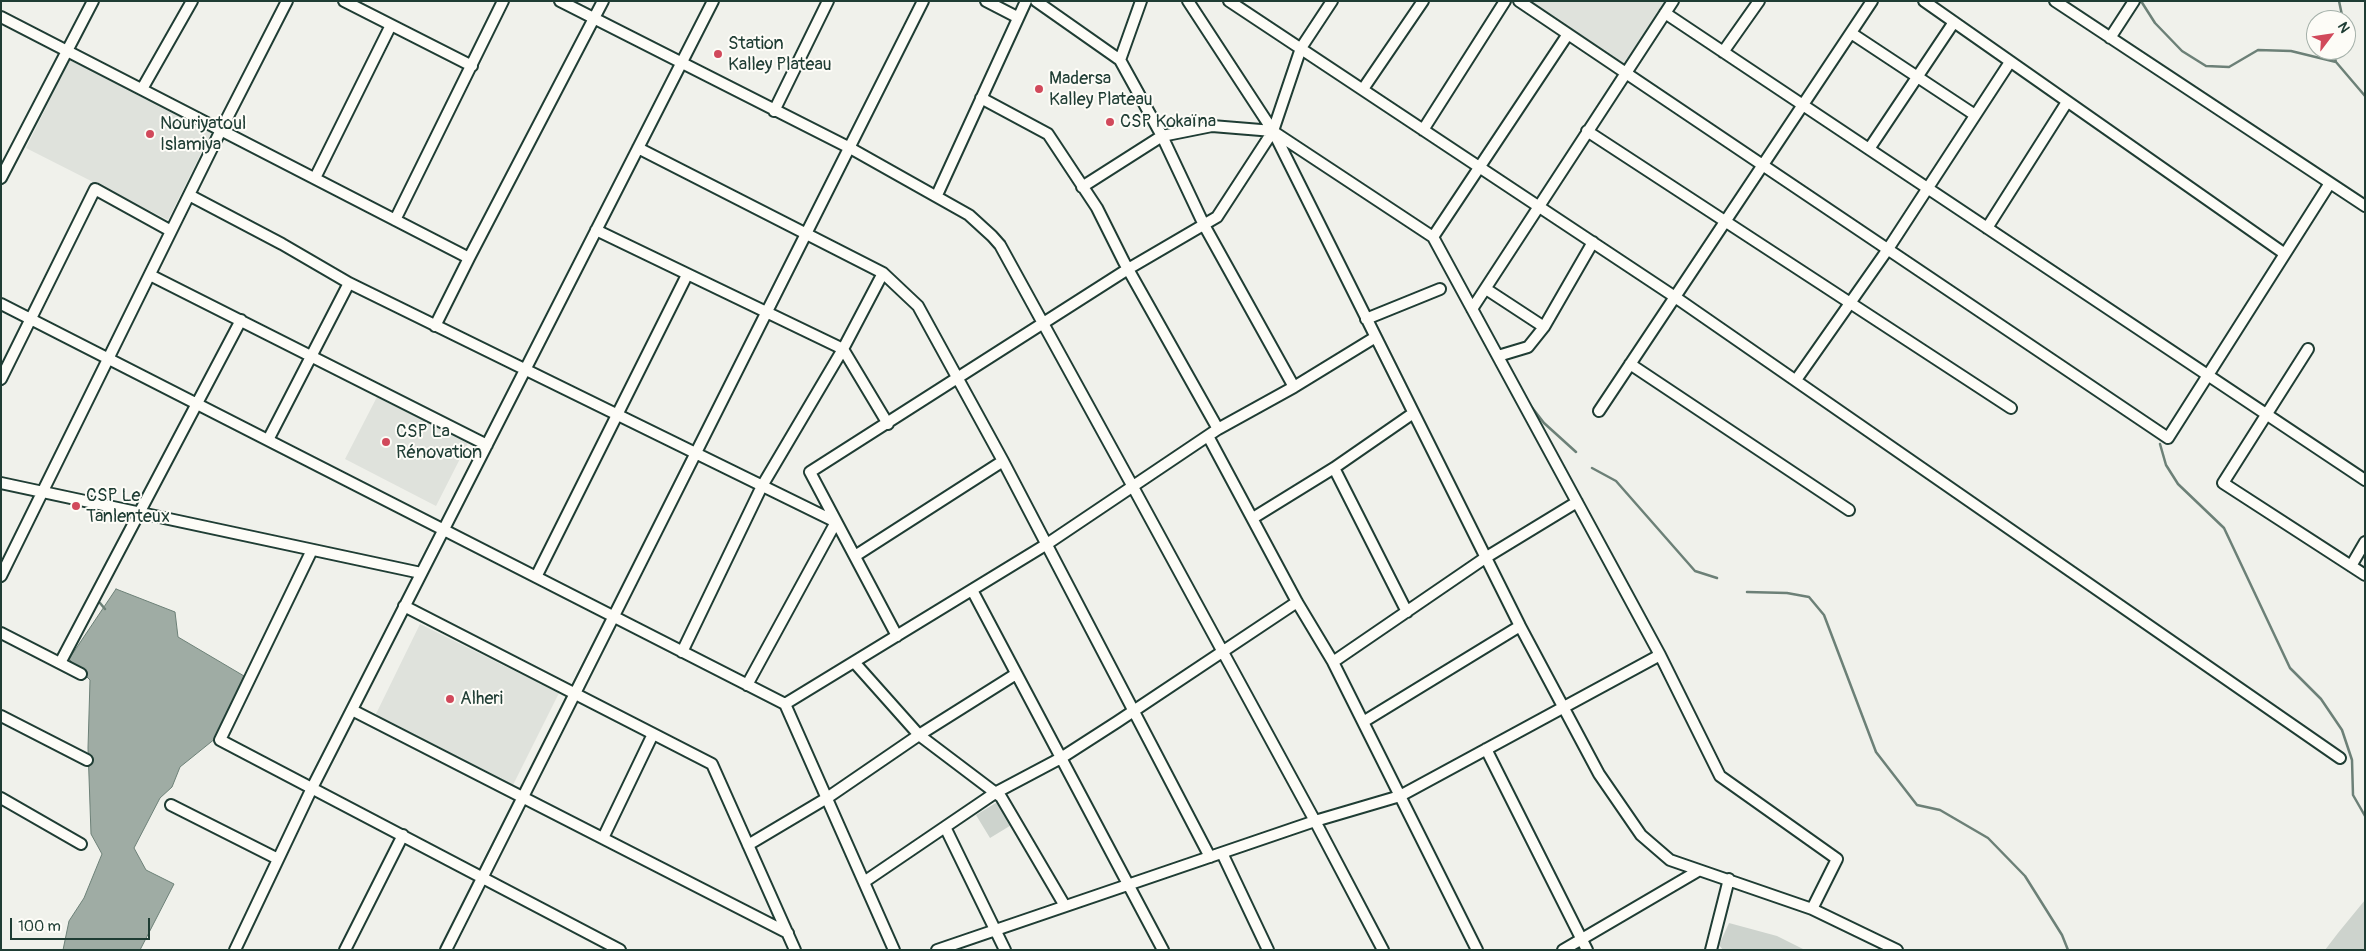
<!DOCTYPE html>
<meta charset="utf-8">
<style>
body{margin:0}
#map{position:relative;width:2366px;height:951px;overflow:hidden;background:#f0f1eb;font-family:Pangolin,sans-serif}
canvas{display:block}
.frame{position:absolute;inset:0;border:2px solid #1f3d34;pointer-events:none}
.north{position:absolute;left:2306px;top:10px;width:50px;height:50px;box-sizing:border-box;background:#fdfcf7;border:1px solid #a4b0a9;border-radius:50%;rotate:59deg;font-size:14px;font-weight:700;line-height:20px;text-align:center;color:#1f3d34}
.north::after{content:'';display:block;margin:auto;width:18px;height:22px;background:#d1495b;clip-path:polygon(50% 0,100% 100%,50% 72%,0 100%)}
.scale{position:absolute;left:10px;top:918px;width:140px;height:22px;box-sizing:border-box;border:2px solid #1f3d34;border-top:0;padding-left:6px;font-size:15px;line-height:18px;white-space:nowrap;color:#1f3d34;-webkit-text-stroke:4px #fdfcf7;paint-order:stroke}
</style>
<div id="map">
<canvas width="2366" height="951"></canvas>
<div class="frame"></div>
<div class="north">N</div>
<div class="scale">100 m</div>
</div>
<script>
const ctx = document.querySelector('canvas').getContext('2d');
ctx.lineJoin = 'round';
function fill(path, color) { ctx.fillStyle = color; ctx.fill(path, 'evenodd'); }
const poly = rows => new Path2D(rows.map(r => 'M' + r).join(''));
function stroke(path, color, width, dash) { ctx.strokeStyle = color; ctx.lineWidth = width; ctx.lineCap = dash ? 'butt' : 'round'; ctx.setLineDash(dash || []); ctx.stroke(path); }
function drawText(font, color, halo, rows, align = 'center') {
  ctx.font = font + ' Pangolin,sans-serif'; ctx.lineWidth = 4; ctx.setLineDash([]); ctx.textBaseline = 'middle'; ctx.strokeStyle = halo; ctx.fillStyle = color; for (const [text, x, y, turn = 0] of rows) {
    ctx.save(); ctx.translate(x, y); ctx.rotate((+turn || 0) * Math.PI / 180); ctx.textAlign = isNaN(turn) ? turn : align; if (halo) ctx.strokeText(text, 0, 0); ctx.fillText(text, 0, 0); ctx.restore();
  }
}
fill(poly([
 [1531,1,1666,1,1624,64],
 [70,59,212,131,168,220,26,148],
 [378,395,469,441,436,506,345,459],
 [420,624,559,693,512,787,374,718]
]), '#dfe2dc');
fill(poly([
 [999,801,1013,824,990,838,976,815],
 [2365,900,2365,950,2325,950,2338,933],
 [1729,923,1777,936,1805,950,1723,950,1719,945]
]), '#cdd3cd');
const water = poly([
 [116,589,175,612,178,637,244,676,216,738,180,767,172,787,160,798,134,848,146,870,174,884,140,950,63,950,69,921,84,898,102,854,91,834,88,748,90,680,69,659,116,589]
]);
fill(water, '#9faca4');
stroke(water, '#6c8077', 1);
stroke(poly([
 [2141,1,2155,23,2182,51,2206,66,2229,67,2258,50,2291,51,2336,62],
 [2339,1,2343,20],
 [2332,50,2336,62,2365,96],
 [1527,401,1544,423,1576,452],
 [2160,444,2166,465,2178,484,2224,528,2290,668,2321,699,2342,730,2352,760,2353,795,2365,816],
 [1592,468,1616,481,1695,571,1717,578],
 [1747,592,1787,593,1809,597,1824,615,1876,752,1917,805,1940,810,1988,838,2025,876,2062,935,2068,950],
 [100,603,105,609]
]), '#6c8077', 2.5);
const minor = poly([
 [344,1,472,66],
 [560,1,850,148,969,215,992,236,1000,245,1133,487,1315,821,1383,950],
 [986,1,1017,17],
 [1036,1,1120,60,1162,136,1204,225,1294,387],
 [1188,1,1273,131,1520,626,1599,774,1641,835,1670,860,1812,909,1897,950],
 [1229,1,1675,297,2340,758],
 [1519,1,2168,438,2330,183],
 [1924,1,2285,254],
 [2055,1,2365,206],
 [1665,13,2365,480],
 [1,17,469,258],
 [1851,33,1975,115],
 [2110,38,2134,1],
 [1723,52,1759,1],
 [1120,60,1141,1],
 [142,89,192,1],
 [1363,89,1423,1],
 [981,98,1048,134,1097,208,1124,262,1218,429],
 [774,111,828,1],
 [1423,130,1505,1],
 [1587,131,2011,408],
 [1274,132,1433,237,1660,655,1720,776,1837,859,1812,909],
 [638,148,883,273,918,306,1003,461,1210,857],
 [1869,149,1954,22],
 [1,178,93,1],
 [315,178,391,25],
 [1082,187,1162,136,1212,126,1273,131,1301,48,1332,1],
 [189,195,282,244,349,283,836,522,747,685],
 [937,195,1026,1],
 [395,220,503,1],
 [1987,228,2067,102],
 [596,230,843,349,888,424],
 [1433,237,1568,34],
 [150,275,487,445],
 [1486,289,1544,327],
 [1,304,785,704,894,950],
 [1472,309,1673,1],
 [1366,319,1440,289],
 [435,326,469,258,603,1],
 [2308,349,2223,483,2365,575],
 [1498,356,1528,347,1544,327,1593,242],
 [1630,364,1849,510],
 [1,379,95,189,171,231],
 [1796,380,1888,249,2010,62],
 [1599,411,1872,1],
 [1208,436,1297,602,1333,662,1477,950],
 [268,440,349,283],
 [1334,468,1407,612],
 [1,483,421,573],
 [1253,518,1334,468,1412,414],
 [312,550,220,740,620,950],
 [855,556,1003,461],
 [2351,566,2365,542],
 [1,576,221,130,287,1],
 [536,577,687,275],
 [972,590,1163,950],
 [404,606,712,764,795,950],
 [1,633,81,674],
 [897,636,810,472,1128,269,1217,217,1273,131],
 [682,652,762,486,843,349,883,273],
 [854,662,919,735,1001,797,1065,906],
 [1333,662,1485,558,1577,502],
 [60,663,241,320],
 [785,704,1047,544,1218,429,1294,387,1374,338],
 [352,710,788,933],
 [1,716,87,760],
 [1363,722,1520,626],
 [1486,749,1587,950],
 [1,798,81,844],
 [171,805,278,859],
 [945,827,1005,950],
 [603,838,653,734],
 [748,845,827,798,919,735,1016,674],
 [1222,853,1268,950],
 [864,882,995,793,1061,758,1117,722,1297,602],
 [235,950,312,788,713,1],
 [345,950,403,835],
 [446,950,923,1],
 [937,950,1315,821,1400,796,1660,655],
 [1563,950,1698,871],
 [1711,950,1729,879]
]);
stroke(minor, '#1f3d34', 14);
stroke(minor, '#fdfcf7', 10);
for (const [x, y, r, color] of [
 [718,54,5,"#d1495b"],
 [1039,89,5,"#d1495b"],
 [1110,122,5,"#d1495b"],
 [150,134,5,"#d1495b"],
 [386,442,5,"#d1495b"],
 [76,506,5,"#d1495b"],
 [450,699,5,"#d1495b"]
]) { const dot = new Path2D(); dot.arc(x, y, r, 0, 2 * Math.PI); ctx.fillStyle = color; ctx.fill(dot); stroke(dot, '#fdfcf7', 2); }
drawText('18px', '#1f3d34', '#fdfcf7', [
 ["Station",728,44],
 ["Kalley Plateau",728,65],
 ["Madersa",1049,79],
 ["Kalley Plateau",1049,100],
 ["CSP Kokaïna",1120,122],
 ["Nouriyatoul",160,124],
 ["Islamiya",160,145],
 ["CSP La",396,432],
 ["Rénovation",396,453],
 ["CSP Le",86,496],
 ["Tanlenteux",86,517],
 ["Alheri",460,699]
], 'left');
</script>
